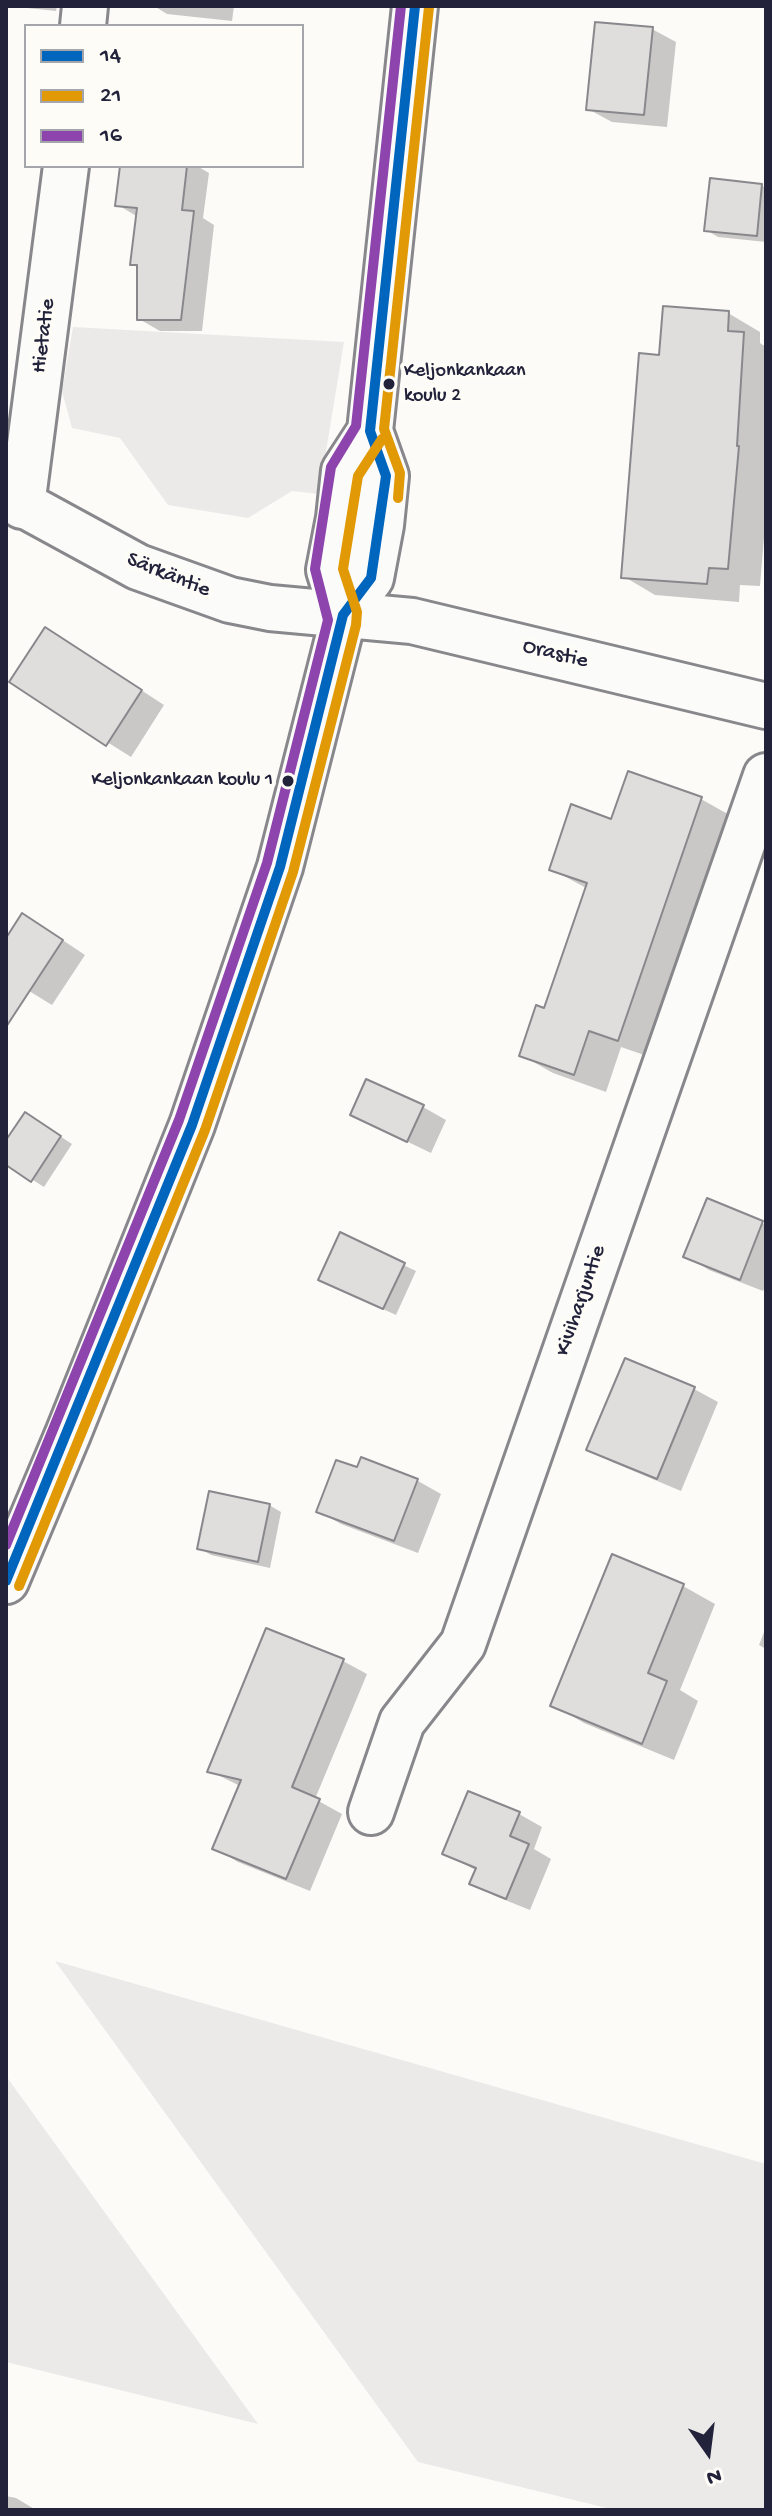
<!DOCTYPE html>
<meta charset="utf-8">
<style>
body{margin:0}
#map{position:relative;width:772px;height:2516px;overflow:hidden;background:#fcfbf8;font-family:"Gochi Hand",sans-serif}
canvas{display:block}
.frame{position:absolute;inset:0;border:8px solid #22223b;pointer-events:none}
.legend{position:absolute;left:24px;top:24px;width:280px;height:144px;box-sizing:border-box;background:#fdfcf7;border:2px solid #a5a5ac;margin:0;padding:10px 14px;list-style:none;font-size:24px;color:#22223b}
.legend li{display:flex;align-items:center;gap:16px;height:40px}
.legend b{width:40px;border:2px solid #a5a5ac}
.north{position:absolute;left:668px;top:2412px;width:80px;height:80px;-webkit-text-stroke:6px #fdfcf7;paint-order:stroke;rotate:166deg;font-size:22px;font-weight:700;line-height:32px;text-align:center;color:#22223b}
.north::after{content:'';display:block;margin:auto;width:28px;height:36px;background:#22223b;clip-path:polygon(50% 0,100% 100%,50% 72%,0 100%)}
</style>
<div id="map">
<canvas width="772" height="2516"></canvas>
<div class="frame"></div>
<ul class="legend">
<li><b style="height:10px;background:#0065bd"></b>14</li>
<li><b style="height:10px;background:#e29906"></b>21</li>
<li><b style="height:10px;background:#8e44ad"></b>16</li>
</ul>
<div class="north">N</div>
</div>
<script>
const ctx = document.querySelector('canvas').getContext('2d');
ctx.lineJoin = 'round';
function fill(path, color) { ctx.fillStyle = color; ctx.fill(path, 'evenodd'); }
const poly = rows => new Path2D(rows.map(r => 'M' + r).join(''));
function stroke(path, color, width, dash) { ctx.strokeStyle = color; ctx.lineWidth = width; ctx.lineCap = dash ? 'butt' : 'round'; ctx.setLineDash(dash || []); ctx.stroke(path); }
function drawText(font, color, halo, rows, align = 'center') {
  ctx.font = font + ' "Gochi Hand",sans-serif'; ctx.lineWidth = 8; ctx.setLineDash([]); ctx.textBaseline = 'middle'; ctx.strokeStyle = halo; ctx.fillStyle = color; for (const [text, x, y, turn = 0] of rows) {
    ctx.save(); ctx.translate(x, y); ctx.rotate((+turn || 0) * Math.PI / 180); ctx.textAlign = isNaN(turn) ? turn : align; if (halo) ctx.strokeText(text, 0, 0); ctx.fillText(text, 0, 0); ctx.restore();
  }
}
fill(poly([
 [73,327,344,342,319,494,292,491,248,518,168,505,120,438,72,428,62,391],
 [55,1961,766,2164,766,2510,615,2510,418,2462],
 [6,2076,258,2424,6,2362]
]), '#ebeae8');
fill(poly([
 [8,6,57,6,56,11],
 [154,6,234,6,232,21,167,14],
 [652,29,676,42,667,127,612,122,588,109],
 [122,166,197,166,209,173,203,218,214,225,202,331,160,331,139,319,139,268,132,264,138,217,118,205],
 [762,186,766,188,766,242,718,237,706,230],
 [728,313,760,332,760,343,766,347,766,513,760,586,740,585,739,602,655,595,623,576,660,357],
 [69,643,164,705,131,757,12,682],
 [701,799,733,817,650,1057,621,1047,606,1092,553,1073,521,1055,546,1010,588,889,551,869,613,821],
 [46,929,85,955,52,1005,6,977,6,942],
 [423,1107,446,1120,431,1153,352,1115],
 [37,1121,72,1144,44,1187,6,1163,6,1144],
 [708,1201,766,1225,766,1285,763,1291,709,1270,686,1256],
 [340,1235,416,1271,396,1315,332,1286],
 [626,1360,694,1389,718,1402,681,1491,612,1462,589,1449],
 [362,1459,418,1481,441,1494,418,1553,341,1524,318,1511,358,1470],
 [269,1505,281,1512,270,1568,211,1555,199,1548],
 [683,1586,715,1604,680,1690,698,1701,674,1760,584,1723,553,1705],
 [766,1627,766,1649,759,1645],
 [267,1630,343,1661,367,1674,315,1799,342,1814,310,1891,238,1862,215,1848,240,1786,210,1771],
 [519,1814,542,1827,534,1849,551,1859,530,1910,495,1896,472,1883,477,1871,444,1853],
 [6,2496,16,2498,36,2510,6,2510]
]), '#0003');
const building = poly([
 [595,22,653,27,644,115,586,110,595,22],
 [120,166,187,166,182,210,194,211,181,320,137,320,137,265,130,265,137,208,115,206,120,166],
 [710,178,762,184,757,236,704,231,710,178],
 [663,306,729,311,728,331,744,332,737,446,739,446,728,569,709,568,707,584,621,578,639,353,659,355,663,306],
 [45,627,142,690,106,746,9,682,45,627],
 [628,771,702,797,618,1041,589,1031,574,1075,519,1056,536,1005,544,1008,587,883,549,870,571,804,611,819,628,771],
 [22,913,63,940,6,1027,6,938,22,913],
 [366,1079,424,1105,407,1142,350,1115,366,1079],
 [25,1112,61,1136,31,1182,6,1165,6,1140,25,1112],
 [707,1198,763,1221,740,1280,683,1257,707,1198],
 [340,1232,405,1263,383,1309,318,1280,340,1232],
 [625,1358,695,1387,657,1479,586,1450,625,1358],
 [361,1457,418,1479,394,1541,316,1512,336,1460,357,1467,361,1457],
 [209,1491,270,1504,258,1562,197,1549,209,1491],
 [612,1554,684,1584,648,1673,667,1681,642,1744,550,1706,612,1554],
 [266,1628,344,1659,292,1787,320,1799,286,1879,212,1849,241,1780,207,1772,266,1628],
 [468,1791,520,1812,510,1836,529,1844,506,1899,469,1884,476,1868,442,1854,468,1791]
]);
fill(building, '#dfdedd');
stroke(building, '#88888c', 2);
const minor = poly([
 [83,26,85,6],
 [6,495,138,567,230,600,270,608,412,621,766,706],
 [22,506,66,166],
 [371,1812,402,1722,463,1644,766,776]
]);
const secondary = poly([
 [343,615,371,578,381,525,386,476,370,431,415,6],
 [6,1581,68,1434,192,1125,280,867,342,623,343,615,329,570,339,518,344,471,370,431]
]);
stroke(minor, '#88888c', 50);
stroke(secondary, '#88888c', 50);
stroke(minor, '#fbfbf9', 44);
stroke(secondary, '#fbfbf9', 44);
stroke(poly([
 [6,1581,192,1125,280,867,343,615,371,578,386,476,370,431,415,6]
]), '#0065bd', 10);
stroke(poly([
 [398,498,400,473,384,429,429,7],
 [19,1586,205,1130,293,872,356,625,357,612,343,569,358,476,382,439]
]), '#e29906', 10);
stroke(poly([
 [6,1545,179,1120,267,863,328,620,315,569,331,467,356,426,401,6]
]), '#8e44ad', 10);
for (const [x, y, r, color] of [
 [389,384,7,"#22223b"],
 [288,781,7,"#22223b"]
]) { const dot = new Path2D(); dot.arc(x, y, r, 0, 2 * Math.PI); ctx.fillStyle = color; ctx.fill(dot); stroke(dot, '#fdfcf7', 3); }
drawText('20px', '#22223b', '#fdfcf7', [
 ["Keljonkankaan",404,372],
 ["koulu 2",404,397],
 ["Keljonkankaan koulu 1",273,781,"right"]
], 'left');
drawText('22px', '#22223b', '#fdfcf7', [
 ["Hietatie",45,336,-83],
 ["Särkäntie",168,576,22],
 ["Orastie",555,655,14],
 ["Kiviharjuntie",582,1301,-71]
]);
</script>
